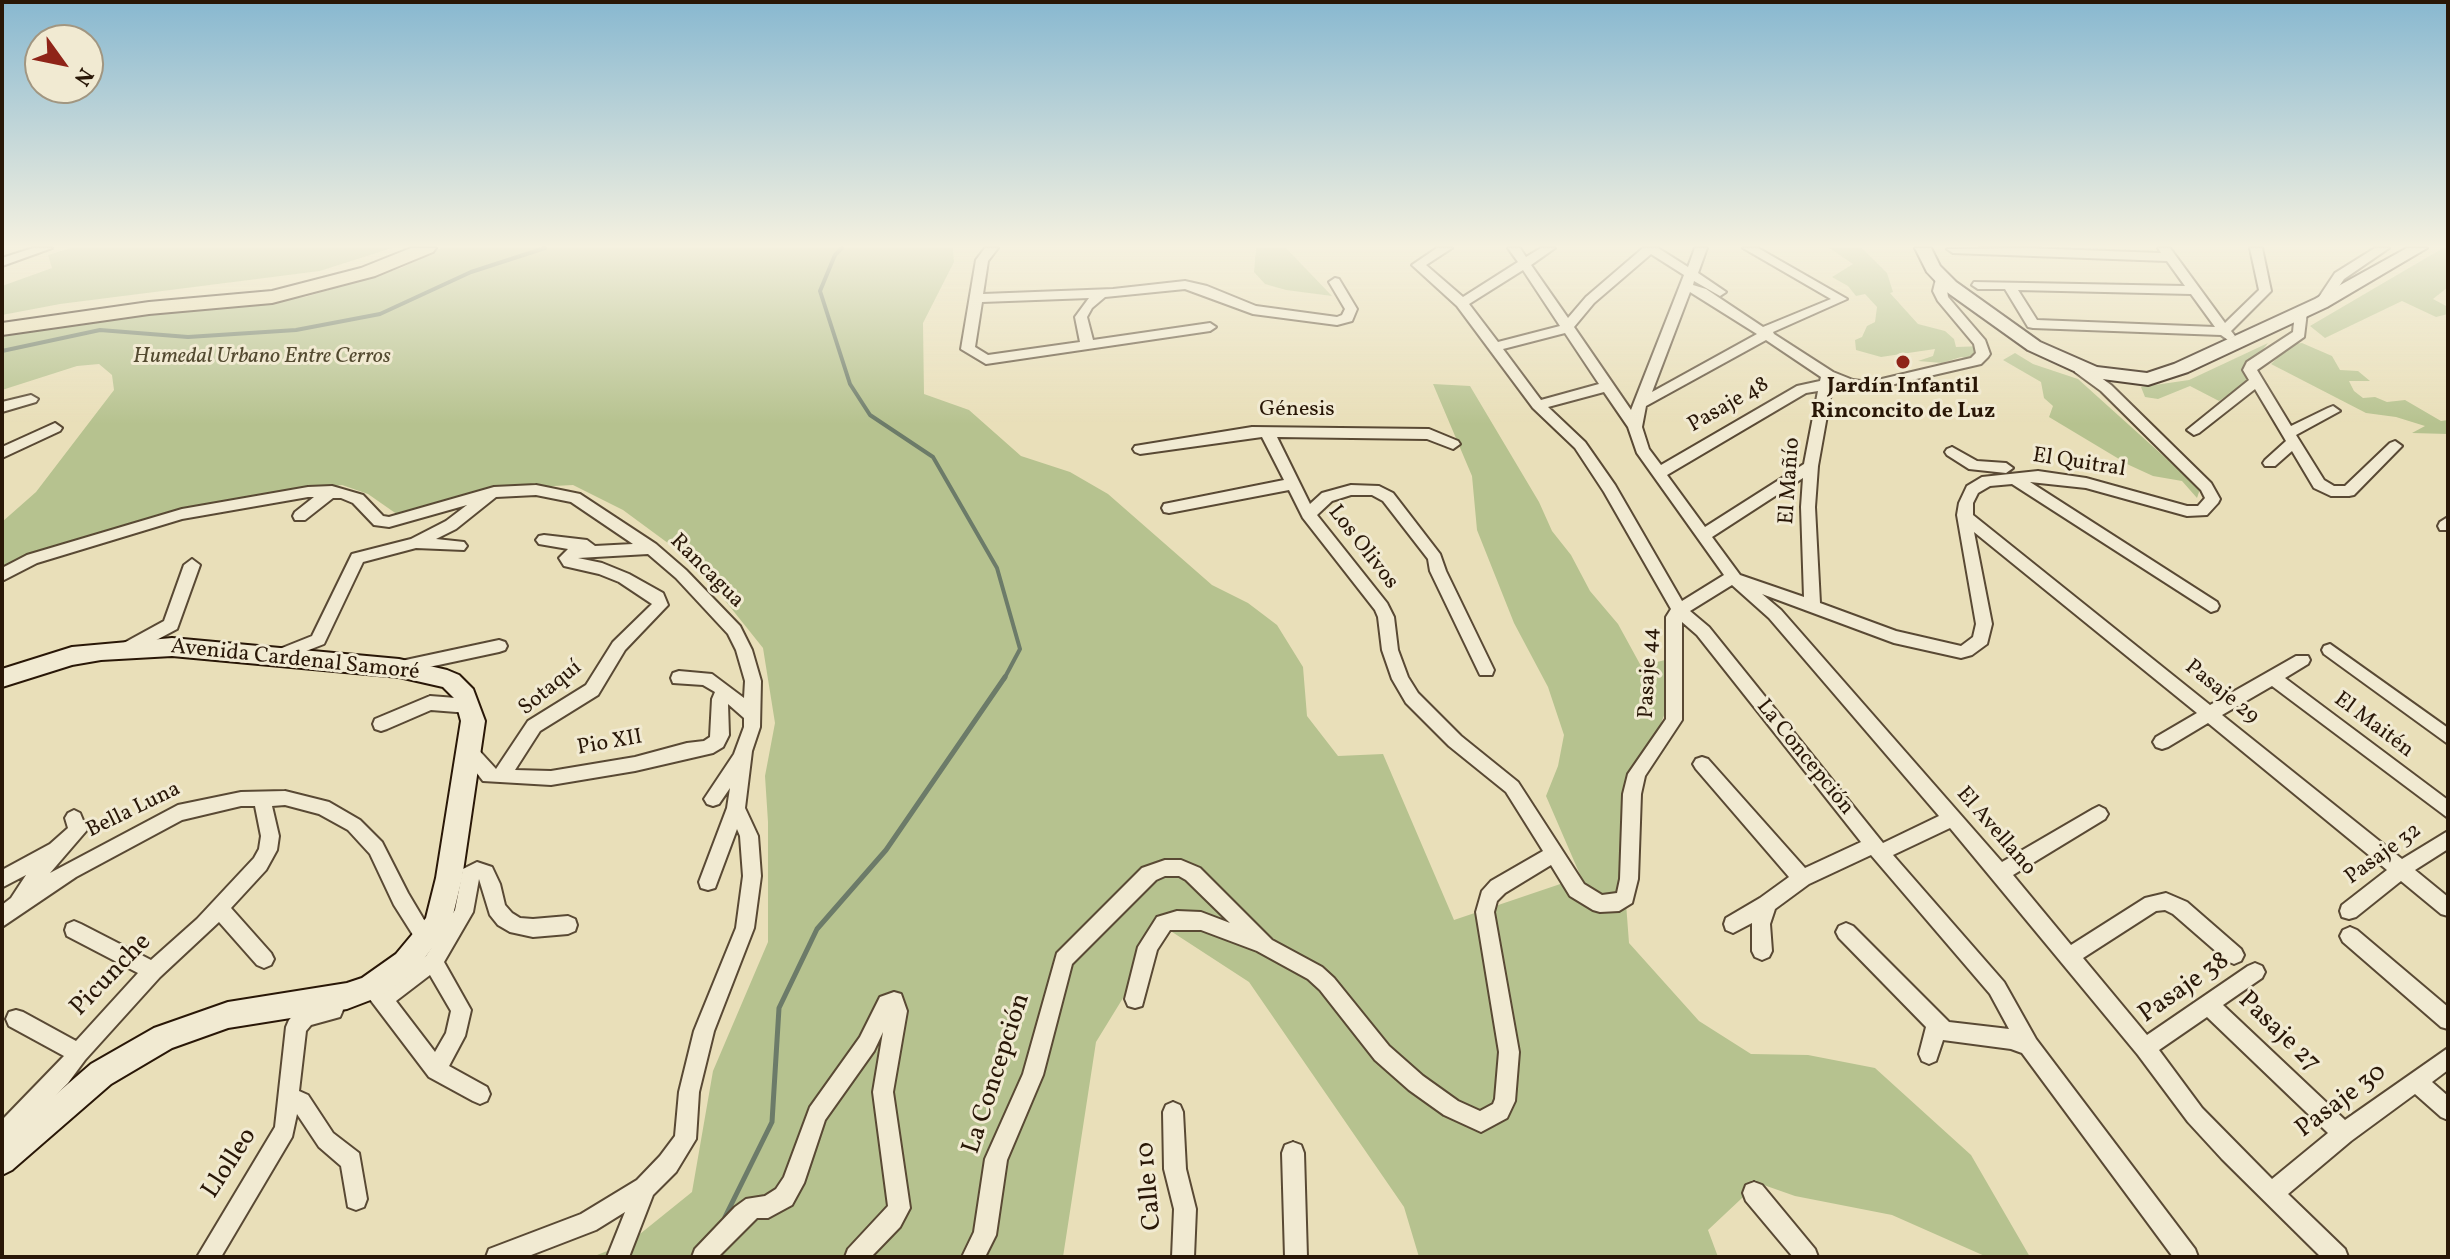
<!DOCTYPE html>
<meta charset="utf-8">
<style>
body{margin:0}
#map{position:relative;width:2450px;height:1259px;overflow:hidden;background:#e9dfb9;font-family:Vollkorn,serif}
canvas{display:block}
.frame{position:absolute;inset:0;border:4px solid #291707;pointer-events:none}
.north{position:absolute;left:24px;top:24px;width:80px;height:80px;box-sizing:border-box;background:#f1ead2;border:2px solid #a19681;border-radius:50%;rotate:123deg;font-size:22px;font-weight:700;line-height:32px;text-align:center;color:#291707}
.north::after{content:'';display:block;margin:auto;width:28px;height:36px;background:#8f2418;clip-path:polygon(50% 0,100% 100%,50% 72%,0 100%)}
</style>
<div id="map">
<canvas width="2450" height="1259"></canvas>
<div class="frame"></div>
<div class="north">N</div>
</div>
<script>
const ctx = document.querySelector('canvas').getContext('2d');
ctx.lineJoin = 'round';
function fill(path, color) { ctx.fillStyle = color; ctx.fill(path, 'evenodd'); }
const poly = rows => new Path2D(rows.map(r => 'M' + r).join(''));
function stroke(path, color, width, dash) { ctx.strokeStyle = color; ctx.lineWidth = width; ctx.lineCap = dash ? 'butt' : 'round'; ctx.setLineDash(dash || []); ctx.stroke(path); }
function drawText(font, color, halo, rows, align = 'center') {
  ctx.font = font + ' Vollkorn,serif'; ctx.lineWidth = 6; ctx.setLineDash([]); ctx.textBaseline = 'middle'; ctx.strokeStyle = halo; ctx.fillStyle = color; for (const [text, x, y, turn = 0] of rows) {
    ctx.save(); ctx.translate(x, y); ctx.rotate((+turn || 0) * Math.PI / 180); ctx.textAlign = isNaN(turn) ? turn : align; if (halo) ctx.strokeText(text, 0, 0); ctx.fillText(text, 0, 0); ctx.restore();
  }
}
fill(poly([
 [70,248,392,248,320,271,60,304,2,315,2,286,52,268,48,255],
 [441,248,953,248,954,262,923,323,924,394,969,410,1021,456,1070,472,1108,494,1212,585,1248,603,1277,625,1303,667,1307,716,1338,756,1383,754,1454,920,1581,877,1546,796,1558,766,1564,735,1548,687,1514,623,1477,530,1472,476,1433,384,1470,386,1539,502,1552,531,1571,555,1590,591,1618,624,1641,666,1665,660,1666,710,1645,766,1641,763,1620,823,1629,943,1699,1021,1751,1054,1808,1055,1875,1068,1971,1155,2030,1257,1987,1257,1892,1215,1795,1196,1758,1183,1708,1230,1718,1257,1419,1257,1404,1207,1249,982,1166,928,1096,1042,1063,1257,592,1257,630,1242,692,1192,713,1071,768,942,768,822,765,776,775,723,763,648,695,563,623,510,573,485,498,489,401,517,368,494,342,485,185,507,35,553,2,571,2,522,36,492,114,390,112,375,99,364,77,366,2,390,2,336,114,318,227,308,305,297,401,268],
 [1256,248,1286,248,1332,296,1286,290,1265,284,1254,272],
 [1829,248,1862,248,1887,273,1893,292,1890,293,1918,324,1945,331,1954,339,1956,347,1984,346,1971,359,1961,357,1942,363,1918,361,1933,356,1935,349,1881,357,1856,350,1855,340,1862,337,1867,326,1875,322,1877,307,1865,294,1856,296,1848,286,1832,277,1853,264],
 [2443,248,2448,248,2448,287,2433,299,2448,307,2448,314,2436,317,2402,301,2325,338,2310,326],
 [2268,343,2251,365,2252,379,2219,401,2190,386,2158,399,2145,397,2141,387,2189,380],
 [2302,343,2332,356,2340,370,2358,371,2370,381,2349,381,2354,391,2363,398,2375,397,2387,402,2405,400,2441,421,2448,420,2448,434,2412,433,2425,426,2396,417,2366,413,2271,364,2292,344],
 [2015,353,2033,364,2078,379,2200,489,2197,498,2182,481,2153,476,2129,465,2049,417,2053,406,2044,398,2041,382,2003,360]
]), '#b6c28f');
stroke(poly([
 [842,248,835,255,820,291,850,384,870,415,933,457,997,568,1020,649,1004,679],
 [2,351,100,330,188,337,296,330,380,314,471,272,545,248]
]), '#6c7b69', 4);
stroke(poly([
 [725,1217,772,1122,779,1008,817,929,886,850,1005,677]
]), '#6c7b69', 5);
const street = poly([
 [33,248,52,248,2,266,2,258,33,248],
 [985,248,998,248,988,261,983,294,1113,289,1185,281,1207,286,1256,306,1337,317,1342,315,1345,309,1329,282,1335,278,1339,279,1357,309,1352,321,1337,325,1253,314,1185,289,1105,297,1092,308,1087,317,1093,340,1210,323,1216,327,1210,331,986,364,961,349,976,260,985,248],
 [1089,298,1075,317,1080,342,988,355,975,347,982,302,1089,298],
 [1437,248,1452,248,1426,265,1463,297,1518,262,1508,248,1520,248,1526,257,1541,248,1555,248,1531,265,1568,318,1586,297,1643,248,1658,248,1688,267,1695,248,1707,248,1698,273,1726,292,1720,296,1694,281,1693,285,1706,289,1763,327,1831,299,1743,248,1758,248,1847,299,1773,332,1774,334,1833,372,1853,380,1869,382,1971,358,1976,353,1974,344,1938,301,1933,291,1937,275,1945,275,1948,297,1985,340,1990,354,1988,357,1981,364,1869,390,1851,388,1833,382,1818,466,1815,507,1820,603,1896,631,1961,646,1973,637,1976,624,1957,515,1959,503,1967,486,1982,477,2038,471,2086,478,2187,506,2198,506,2205,498,2201,490,2101,391,2075,372,2075,366,2085,366,2111,385,2211,483,2220,499,2218,503,2207,515,2187,516,2086,488,2030,482,2217,602,2219,606,2217,610,2211,612,2012,484,1990,486,1978,493,1973,503,1973,515,2210,705,2296,656,2308,656,2310,660,2308,664,2285,678,2448,800,2448,818,2272,686,2222,715,2402,859,2448,831,2448,849,2415,870,2448,897,2448,916,2441,914,2401,881,2356,917,2349,919,2342,917,2340,911,2342,905,2387,870,2208,723,2168,747,2162,749,2156,747,2153,742,2156,737,2197,713,1974,532,1992,624,1987,644,1972,655,1961,658,1894,643,1762,594,1781,610,2002,862,2093,809,2099,806,2105,809,2108,814,2105,819,2013,875,2071,945,2145,898,2166,893,2187,902,2241,949,2244,955,2241,961,2234,964,2227,961,2173,914,2165,910,2156,911,2083,958,2147,1035,2248,966,2255,963,2262,966,2265,972,2262,978,2223,1005,2345,1120,2448,1048,2448,1070,2432,1082,2448,1096,2448,1120,2441,1117,2415,1094,2351,1141,2288,1194,2345,1249,2348,1257,2321,1257,2222,1159,2188,1122,2138,1055,1950,828,1893,855,2004,982,2036,1039,2195,1249,2198,1257,2173,1257,2022,1053,2011,1049,1943,1040,1936,1061,1929,1064,1922,1061,1919,1054,1926,1027,1839,938,1836,932,1839,926,1846,923,1853,926,1949,1022,2009,1029,1990,994,1871,855,1809,884,1775,909,1770,924,1772,951,1769,957,1762,960,1755,957,1752,951,1752,923,1733,933,1726,930,1724,924,1726,918,1760,898,1789,877,1696,769,1693,764,1696,759,1702,757,1708,759,1805,868,1861,842,1697,635,1682,622,1682,720,1645,776,1641,794,1638,879,1632,903,1619,911,1600,912,1593,910,1570,896,1551,865,1505,893,1497,901,1494,912,1519,1052,1515,1101,1507,1118,1481,1132,1444,1115,1409,1090,1375,1060,1320,990,1308,979,1257,951,1201,930,1170,930,1157,950,1142,1006,1135,1008,1128,1006,1125,999,1138,947,1157,917,1177,911,1201,912,1230,923,1186,880,1179,876,1165,876,1156,880,1072,964,1043,1075,1007,1160,996,1235,985,1257,962,1257,974,1232,985,1159,1023,1074,1057,953,1142,868,1165,860,1181,860,1200,868,1272,940,1322,967,1334,978,1389,1046,1423,1076,1458,1101,1480,1111,1493,1104,1495,1099,1499,1052,1476,912,1482,891,1491,881,1543,851,1506,792,1449,746,1406,703,1392,679,1382,650,1378,617,1375,610,1303,518,1289,490,1169,513,1164,512,1162,508,1164,504,1284,480,1262,437,1140,454,1135,452,1133,449,1135,446,1252,427,1429,429,1458,441,1460,444,1453,449,1427,439,1277,437,1310,504,1322,493,1351,485,1379,486,1393,493,1440,554,1446,571,1494,670,1492,675,1480,675,1430,571,1428,559,1383,501,1372,495,1351,495,1332,501,1317,515,1387,603,1394,617,1398,650,1408,677,1418,693,1461,736,1518,782,1584,884,1602,895,1617,893,1620,879,1623,794,1628,774,1666,719,1666,617,1671,609,1604,492,1575,448,1533,408,1457,306,1412,265,1437,248],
 [1651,254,1684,275,1631,410,1574,327,1594,303,1651,254],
 [1523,270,1560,326,1498,342,1469,304,1523,270],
 [1690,292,1757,334,1652,392,1690,292],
 [1565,333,1599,384,1541,400,1503,349,1565,333],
 [1766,340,1821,377,1820,381,1797,386,1661,465,1649,449,1642,427,1646,406,1766,340],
 [1818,391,1804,464,1705,527,1667,475,1806,393,1818,391],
 [1604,392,1628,427,1637,453,1724,575,1682,601,1615,485,1585,442,1548,407,1604,392],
 [1803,478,1801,507,1804,597,1740,575,1712,537,1803,478],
 [1732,585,1769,618,1939,816,1883,843,1709,627,1690,611,1732,585],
 [2207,1017,2328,1133,2272,1179,2202,1108,2159,1050,2207,1017],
 [2026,248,2161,253,2158,248,2170,248,2225,323,2259,290,2250,248,2262,248,2271,291,2231,331,2235,336,2228,340,2221,335,2033,328,2028,327,2005,289,1978,289,1972,285,1974,282,2185,286,2167,261,1953,253,1947,249,2026,248],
 [2018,290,2191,294,2215,327,2037,320,2018,290],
 [2375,248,2389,248,2344,279,2326,306,2316,306,2315,303,2335,273,2375,248],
 [2301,308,2307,312,2304,337,2257,370,2291,426,2328,408,2333,406,2340,411,2296,435,2324,480,2334,486,2345,486,2390,443,2395,441,2402,446,2354,495,2349,496,2331,496,2314,488,2292,451,2275,466,2265,466,2263,463,2265,460,2286,441,2255,389,2199,433,2194,435,2187,430,2249,380,2243,370,2247,362,2293,332,2295,312,2301,308],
 [31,395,38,399,36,402,2,412,2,402,31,395],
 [55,423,62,428,60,431,2,458,2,447,55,423],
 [1952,447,1977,461,2006,463,2013,468,2006,473,1969,469,1947,455,1945,452,1947,449,1952,447],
 [536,485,580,494,656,544,686,570,740,626,752,650,761,681,760,727,752,751,745,808,758,836,761,876,754,928,714,1031,699,1092,696,1139,676,1172,653,1195,629,1257,607,1257,625,1212,596,1230,526,1257,486,1257,489,1249,581,1214,637,1180,660,1156,675,1136,679,1092,694,1031,736,928,743,876,740,836,737,829,715,888,708,890,701,888,699,882,727,808,730,788,719,804,713,806,707,804,704,799,734,754,744,727,744,718,728,704,729,735,723,747,713,753,635,771,551,785,483,781,459,750,462,745,468,743,474,745,496,769,528,721,586,685,613,642,652,604,619,582,599,574,564,566,559,558,568,549,539,544,536,540,539,536,544,535,587,540,595,546,633,544,571,502,536,495,496,497,456,529,436,539,464,542,467,546,464,550,416,548,363,562,324,644,278,662,272,660,270,656,272,652,312,636,352,554,411,539,446,521,467,505,389,527,374,525,353,503,341,498,333,498,305,520,295,520,293,516,295,512,314,497,308,497,182,519,37,563,2,581,2,568,27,555,182,509,308,487,332,486,363,495,383,516,389,517,494,487,536,485],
 [648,554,676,578,728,634,736,650,745,681,744,698,712,674,679,671,673,673,671,678,673,683,703,685,715,692,712,699,710,737,704,741,687,743,635,757,551,771,515,770,540,731,598,695,625,650,668,605,663,593,629,574,602,563,578,558,648,554],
 [2448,517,2448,530,2440,530,2438,526,2440,522,2448,517],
 [192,559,200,565,177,629,134,652,122,652,120,648,122,644,164,621,184,565,192,559],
 [499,640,505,642,507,646,505,650,499,652,401,673,395,672,393,667,395,662,401,661,499,640],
 [2330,644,2448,728,2448,744,2324,654,2322,650,2324,646,2330,644],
 [430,696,469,699,475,701,477,706,475,711,469,713,431,710,387,729,381,731,375,729,373,724,375,719,430,696],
 [285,791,329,802,360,820,382,842,408,893,436,940,455,910,463,869,477,862,492,867,500,884,505,905,512,913,520,918,533,919,568,916,575,919,577,925,575,931,568,934,533,937,510,932,498,925,490,915,479,879,473,912,444,962,471,1010,465,1036,449,1066,487,1087,490,1094,487,1101,480,1104,473,1101,429,1077,369,998,366,991,369,984,376,982,384,986,426,956,432,947,427,949,420,946,394,905,370,854,348,830,319,814,285,805,272,806,279,836,277,850,266,870,231,908,271,953,274,959,271,965,264,968,257,965,219,922,160,977,85,1060,68,1083,9,1142,2,1146,2,1120,64,1056,9,1026,6,1019,9,1012,16,1010,23,1012,76,1041,138,973,67,936,65,930,67,924,74,921,81,924,151,960,197,919,254,858,259,849,261,836,255,806,241,806,182,820,76,877,2,927,2,905,11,898,26,875,3,887,2,870,50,844,68,828,65,818,68,813,74,810,80,813,87,830,50,873,178,805,241,792,285,791],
 [430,975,451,1011,446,1033,435,1052,396,1001,430,975],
 [2350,927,2357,930,2448,1007,2448,1029,2441,1027,2343,942,2340,936,2343,930,2350,927],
 [894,992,901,994,907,1011,893,1092,910,1208,900,1227,871,1257,845,1257,848,1249,888,1206,873,1092,883,1032,874,1051,825,1120,804,1183,792,1205,768,1218,757,1218,718,1257,692,1257,695,1249,735,1207,746,1199,765,1196,776,1189,784,1177,810,1107,860,1037,880,997,894,992],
 [333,1001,340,1003,343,1010,340,1017,311,1025,306,1031,299,1091,308,1095,333,1133,359,1153,367,1199,364,1207,356,1210,348,1207,341,1166,319,1147,297,1114,292,1137,221,1257,197,1257,275,1127,286,1027,289,1020,298,1010,333,1001],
 [1173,1102,1180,1105,1183,1112,1186,1169,1196,1209,1194,1257,1172,1257,1174,1209,1164,1169,1163,1112,1166,1105,1173,1102],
 [1293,1142,1301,1145,1304,1153,1307,1257,1285,1257,1282,1153,1285,1145,1293,1142],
 [1754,1182,1762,1185,1815,1249,1818,1257,1793,1257,1746,1201,1743,1193,1746,1185,1754,1182]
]);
const secondary = poly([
 [1915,248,1931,248,1940,266,1956,282,2040,342,2097,367,2147,373,2174,364,2315,299,2407,248,2427,248,2327,307,2188,372,2148,385,2087,377,2028,350,1944,290,1927,272,1915,248],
 [172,638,399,659,447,670,459,675,473,689,485,721,462,878,451,923,414,972,381,996,347,1009,228,1028,172,1048,111,1084,12,1170,2,1175,2,1141,91,1064,154,1028,228,1002,347,983,362,978,396,954,426,918,436,878,461,721,455,699,443,687,399,677,172,656,101,660,72,665,2,687,2,669,72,647,172,638]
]);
const primary = poly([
 [411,248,436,248,433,252,375,276,272,303,149,314,2,335,2,323,149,302,272,291,361,268,411,248]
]);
stroke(street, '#594934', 4);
stroke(secondary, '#291707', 4);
stroke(primary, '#291707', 4);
fill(street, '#f1ead2');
fill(secondary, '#f1ead2');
fill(primary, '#e9dfb9');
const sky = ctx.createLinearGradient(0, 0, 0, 424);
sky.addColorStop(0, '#88b8d0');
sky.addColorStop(0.58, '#f5f1e0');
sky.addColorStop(1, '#f5f1e000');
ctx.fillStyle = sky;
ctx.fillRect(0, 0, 2450, 424);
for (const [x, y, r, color] of [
 [1903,362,8,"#8f2418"]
]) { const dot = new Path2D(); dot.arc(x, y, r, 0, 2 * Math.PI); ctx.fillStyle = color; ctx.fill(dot); stroke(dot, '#f1ead2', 3); }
drawText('italic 22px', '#534a30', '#f1ead2', [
 ["Humedal Urbano Entre Cerros",262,358]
]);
drawText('bold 22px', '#291707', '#f1ead2', [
 ["Jardín Infantil",1903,388],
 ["Rinconcito de Luz",1903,413]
]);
drawText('22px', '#291707', '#f1ead2', [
 ["Pasaje 48",1729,406,-30],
 ["Génesis",1297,411],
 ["El Quitral",2079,464,9],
 ["El Mañío",1791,481,-86],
 ["Los Olivos",1362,548,52],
 ["Rancagua",706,572,45],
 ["Avenida Cardenal Samoré",295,661,6],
 ["Pasaje 44",1650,673,-87],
 ["Sotaquí",551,689,-39],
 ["Pasaje 29",2221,693,39],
 ["El Maitén",2373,726,37],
 ["Pio XII",610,744,-10],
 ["La Concepción",1804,758,51],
 ["Bella Luna",134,811,-26],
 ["El Avellano",1995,832,49],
 ["Pasaje 32",2384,855,-36]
]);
drawText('26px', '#291707', '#f1ead2', [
 ["Picunche",112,976,-46],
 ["Pasaje 38",2185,989,-35],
 ["Pasaje 27",2278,1033,44],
 ["La Concepción",998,1074,-72],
 ["Pasaje 30",2342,1102,-37],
 ["Llolleo",231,1164,-57],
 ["Calle 10",1151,1186,-95]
]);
</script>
